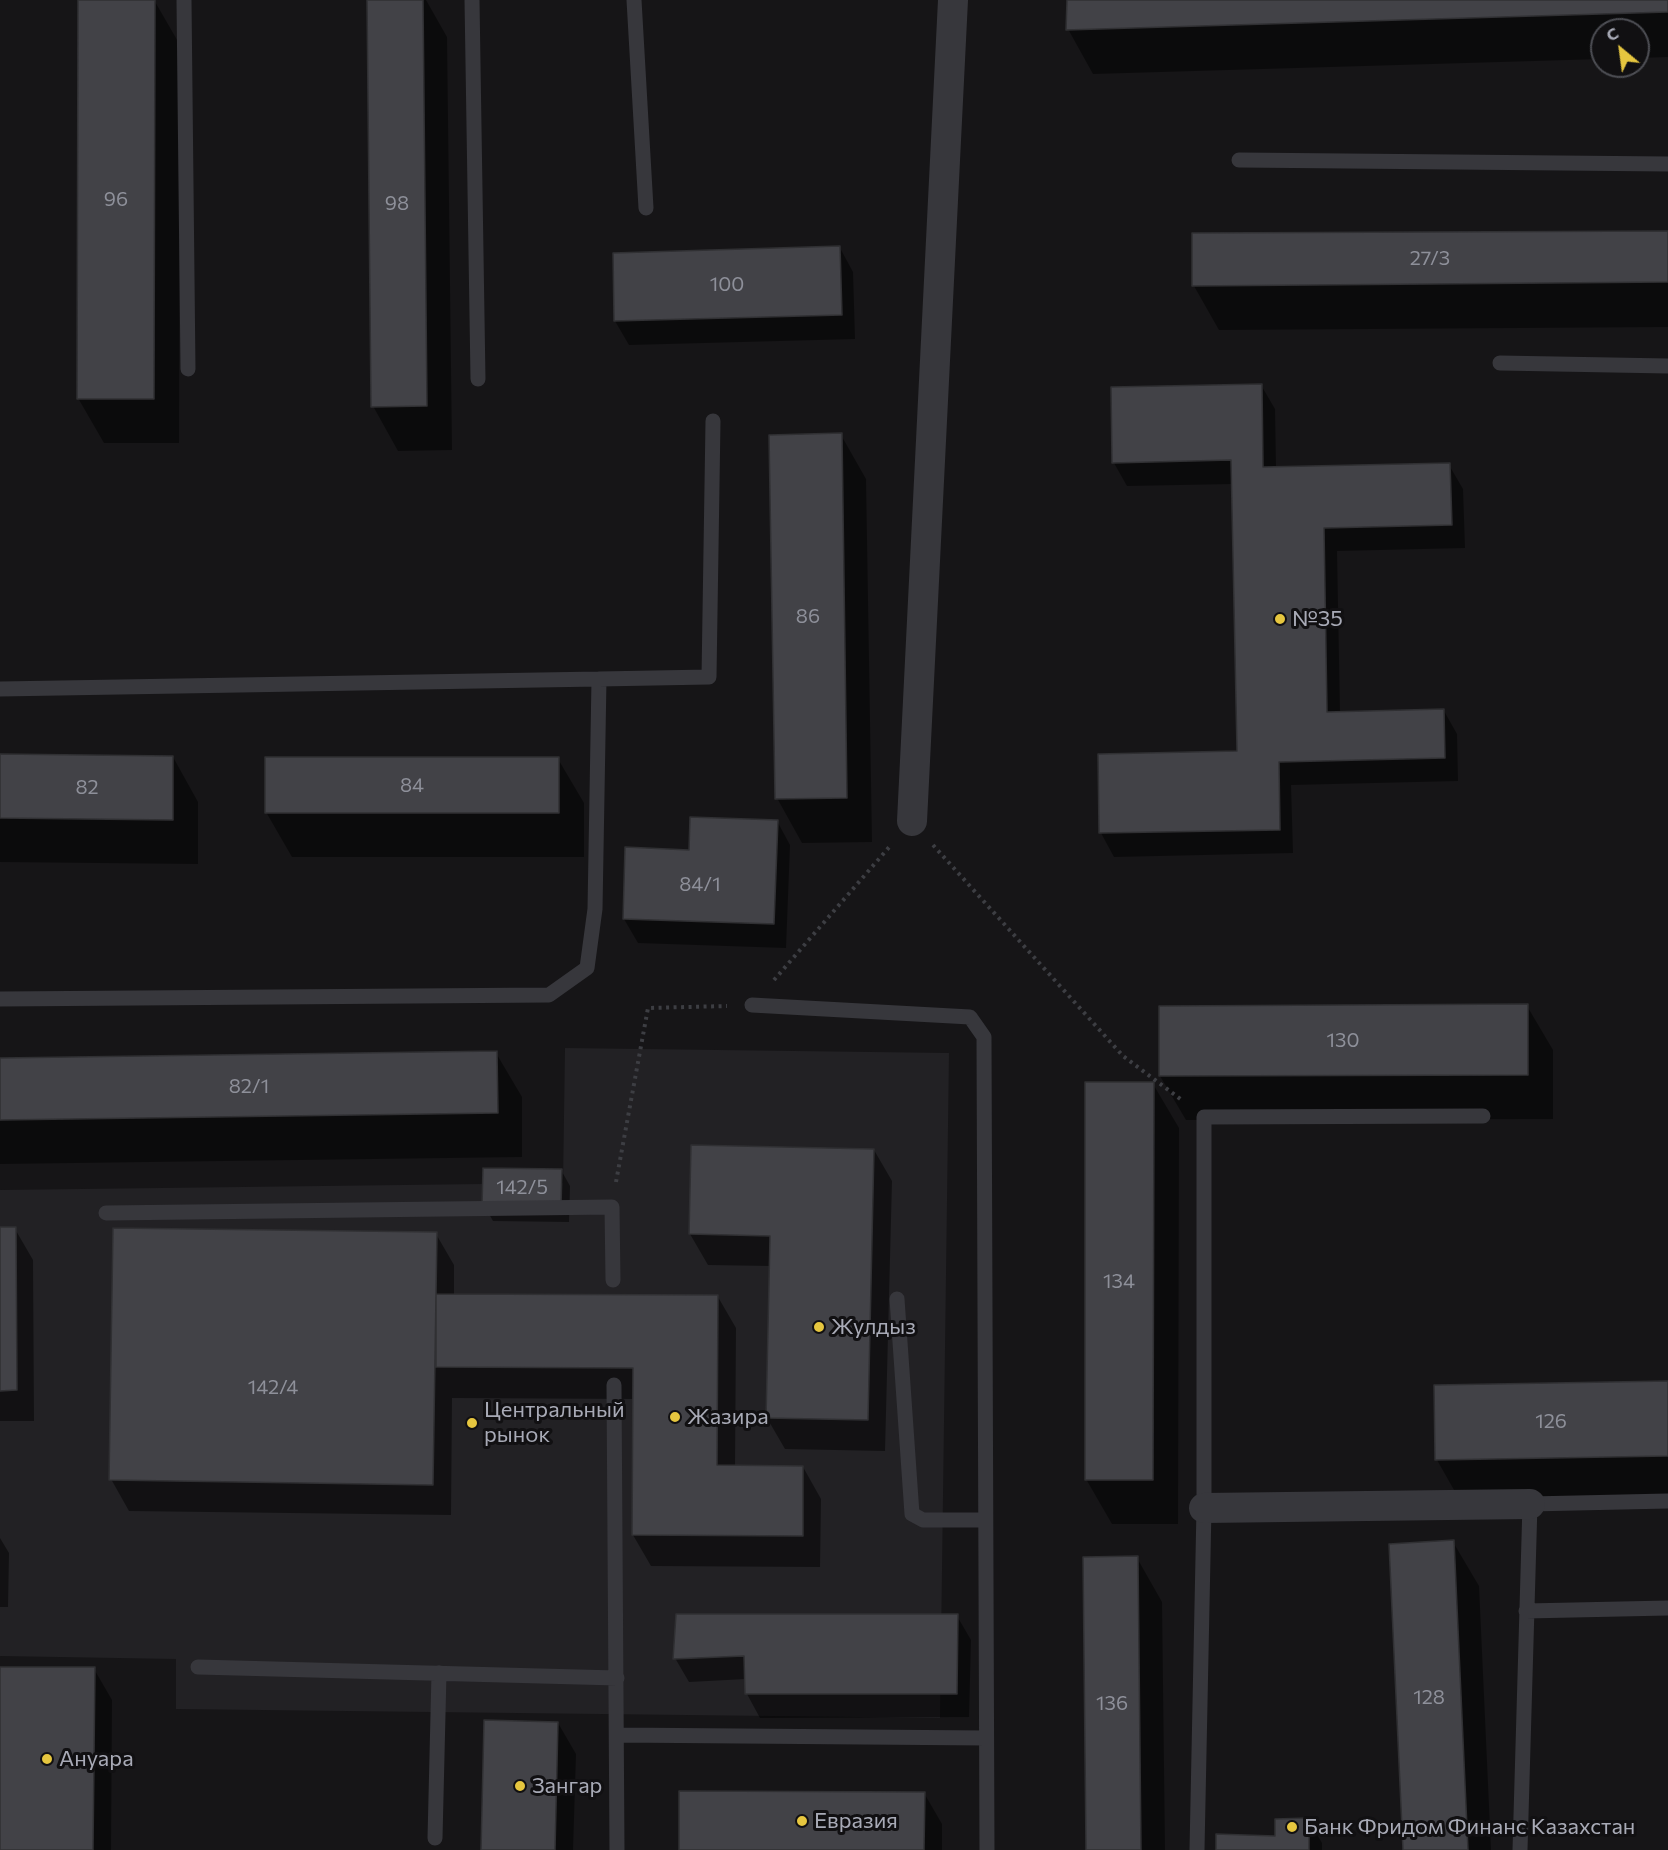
<!DOCTYPE html>
<meta charset="utf-8">
<style>
body{margin:0}
#map{position:relative;width:1668px;height:1850px;overflow:hidden;background:#161517;font-family:Commissioner,sans-serif}
canvas{display:block}
.north{position:absolute;left:1590px;top:18px;width:60px;height:60px;box-sizing:border-box;background:#111012;border:2px solid #4d4e54;border-radius:50%;rotate:331deg;font-size:16px;font-weight:700;line-height:24px;text-align:center;color:#a8aab6}
.north::after{content:'';display:block;margin:auto;width:21px;height:27px;background:#e6c63f;clip-path:polygon(50% 0,100% 100%,50% 72%,0 100%)}
</style>
<div id="map">
<canvas width="1668" height="1850"></canvas>
<div class="north">С</div>
</div>
<script>
const ctx = document.querySelector('canvas').getContext('2d');
ctx.lineJoin = 'round';
function fill(path, color) { ctx.fillStyle = color; ctx.fill(path, 'evenodd'); }
const poly = rows => new Path2D(rows.map(r => 'M' + r).join(''));
function stroke(path, color, width, dash) { ctx.strokeStyle = color; ctx.lineWidth = width; ctx.lineCap = dash ? 'butt' : 'round'; ctx.setLineDash(dash || []); ctx.stroke(path); }
function drawText(font, color, halo, rows, align = 'center') {
  ctx.font = font + ' Commissioner,sans-serif'; ctx.lineWidth = 6; ctx.setLineDash([]); ctx.textBaseline = 'middle'; ctx.strokeStyle = halo; ctx.fillStyle = color; for (const [text, x, y, turn = 0] of rows) {
    ctx.save(); ctx.translate(x, y); ctx.rotate((+turn || 0) * Math.PI / 180); ctx.textAlign = isNaN(turn) ? turn : align; if (halo) ctx.strokeText(text, 0, 0); ctx.fillText(text, 0, 0); ctx.restore();
  }
}
fill(poly([
 [565,1048,949,1053,940,1718,176,1709,176,1659,0,1656,0,1190,563,1183]
]), '#222124');
fill(poly([
 [154,0,180,45,179,443,104,443,78,398],
 [368,0,426,0,447,37,452,450,398,451,373,406],
 [1069,0,1668,0,1668,57,1638,58,1638,30,1602,30,1602,59,1093,74,1068,29],
 [1668,232,1668,327,1219,330,1194,286],
 [840,248,853,272,855,339,629,345,615,321],
 [1261,385,1275,409,1276,468,1449,465,1463,489,1465,548,1337,551,1340,713,1444,711,1457,734,1458,781,1291,785,1293,853,1114,857,1101,833,1238,752,1233,484,1127,486,1114,463],
 [841,435,866,479,872,842,802,843,777,798],
 [0,756,173,757,198,802,198,864,0,862],
 [558,759,584,803,584,857,292,857,266,812],
 [777,821,790,845,786,948,638,943,624,919,690,851],
 [1527,1006,1553,1050,1553,1119,1186,1120,1160,1076],
 [496,1053,522,1097,522,1157,0,1164,0,1059],
 [1153,1084,1179,1128,1178,1524,1112,1524,1086,1479],
 [874,1150,892,1181,885,1451,785,1449,767,1418,771,1266,708,1265,690,1234],
 [561,1170,570,1186,569,1222,493,1221,484,1205],
 [0,1229,15,1229,33,1260,34,1421,0,1421],
 [436,1234,454,1265,454,1295,718,1297,736,1328,735,1467,803,1467,821,1499,820,1567,651,1566,633,1535,635,1399,452,1398,451,1515,129,1511,111,1479],
 [1668,1383,1668,1501,1462,1504,1437,1460],
 [0,1538,9,1553,8,1607,0,1607],
 [1453,1542,1479,1586,1491,1850,1405,1850],
 [1137,1558,1162,1602,1165,1850,1088,1850],
 [957,1616,971,1640,969,1717,760,1718,747,1694,746,1679,689,1682,675,1658],
 [0,1668,94,1669,112,1700,111,1850,0,1850],
 [558,1723,576,1754,573,1850,482,1850],
 [924,1793,942,1824,942,1850,680,1850],
 [1308,1819,1322,1843,1322,1850,1217,1850,1276,1838]
]), '#0007');
const building = poly([
 [78,0,155,0,154,399,77,399,78,0],
 [367,0,423,0,427,406,371,407,367,0],
 [1067,0,1668,0,1668,12,1066,30,1067,0],
 [1668,231,1668,282,1192,286,1192,233,1668,231],
 [840,246,842,315,614,321,613,253,840,246],
 [1262,384,1263,467,1450,463,1452,525,1324,528,1327,712,1444,709,1445,758,1279,762,1280,830,1099,833,1098,754,1237,751,1231,460,1112,463,1111,387,1262,384],
 [842,433,847,798,775,799,769,435,842,433],
 [0,754,173,756,173,820,0,818,0,754],
 [265,757,559,757,559,813,265,813,265,757],
 [690,817,778,820,774,924,623,919,625,847,689,850,690,817],
 [1528,1004,1528,1075,1159,1076,1159,1006,1528,1004],
 [497,1051,498,1113,0,1120,0,1058,497,1051],
 [1085,1082,1154,1082,1153,1480,1085,1480,1085,1082],
 [691,1145,874,1149,868,1420,766,1418,770,1236,689,1234,691,1145],
 [483,1168,562,1169,561,1207,482,1205,483,1168],
 [0,1227,16,1227,17,1390,0,1391,0,1227],
 [113,1228,437,1232,433,1485,109,1480,113,1228],
 [436,1294,718,1295,717,1465,803,1466,803,1536,632,1535,633,1368,436,1367,436,1294],
 [1668,1381,1668,1456,1435,1460,1434,1385,1668,1381],
 [1454,1540,1468,1850,1403,1850,1389,1544,1454,1540],
 [1138,1556,1141,1850,1086,1850,1083,1557,1138,1556],
 [676,1614,958,1614,957,1694,745,1694,744,1656,673,1659,676,1614],
 [0,1667,95,1667,93,1850,0,1850,0,1667],
 [484,1720,558,1722,555,1850,481,1850,484,1720],
 [679,1791,925,1792,924,1850,679,1850,679,1791],
 [1309,1818,1309,1850,1216,1850,1216,1834,1275,1836,1275,1819,1309,1818]
]);
fill(building, '#424247');
stroke(building, '#303033', 1.5);
stroke(poly([
 [933,845,1123,1056,1183,1101],
 [774,980,891,845],
 [616,1182,648,1008,727,1006]
]), '#3d3e43', 4, [3, 4.5]);
stroke(poly([
 [184,0,188,369],
 [472,0,478,379],
 [634,0,646,208],
 [1239,160,1668,164],
 [1500,363,1668,366],
 [599,679,709,677,713,421],
 [0,689,599,679,595,909,587,968,549,995,0,999],
 [752,1005,970,1017,984,1037,987,1850],
 [106,1213,612,1207,613,1280],
 [897,1299,912,1514,923,1520,985,1520],
 [614,1385,617,1850],
 [1526,1611,1668,1608],
 [198,1667,617,1678],
 [617,1735,986,1738],
 [435,1838,439,1673],
 [1197,1850,1204,1508,1204,1117,1483,1116],
 [1520,1850,1530,1504,1668,1501]
]), '#37373c', 15);
stroke(poly([
 [912,821,953,0],
 [1204,1508,1530,1504]
]), '#37373c', 30);
for (const [x, y, r, color] of [
 [1280,619,6,"#e6c63f"],
 [819,1327,6,"#e6c63f"],
 [675,1417,6,"#e6c63f"],
 [472,1423,6,"#e6c63f"],
 [47,1759,6,"#e6c63f"],
 [520,1786,6,"#e6c63f"],
 [802,1821,6,"#e6c63f"],
 [1292,1827,6,"#e6c63f"]
]) { const dot = new Path2D(); dot.arc(x, y, r, 0, 2 * Math.PI); ctx.fillStyle = color; ctx.fill(dot); stroke(dot, '#111012', 2); }
drawText('20px', '#8e909a', null, [
 ["96",116,199],
 ["98",397,203],
 ["27/3",1430,258],
 ["100",727,284],
 ["86",808,616],
 ["84",412,785],
 ["82",87,787],
 ["84/1",700,884],
 ["130",1343,1040],
 ["82/1",249,1086],
 ["142/5",522,1187],
 ["134",1119,1281],
 ["142/4",273,1387],
 ["126",1551,1421],
 ["128",1429,1697],
 ["136",1112,1703]
]);
drawText('22px', '#a8aab6', '#111012', [
 ["№35",1292,619],
 ["Жулдыз",831,1327],
 ["Центральный",484,1410],
 ["рынок",484,1435],
 ["Жазира",687,1417],
 ["Ануара",59,1759],
 ["Зангар",532,1786],
 ["Евразия",814,1821],
 ["Банк Фридом Финанс Казахстан",1304,1827]
], 'left');
</script>
